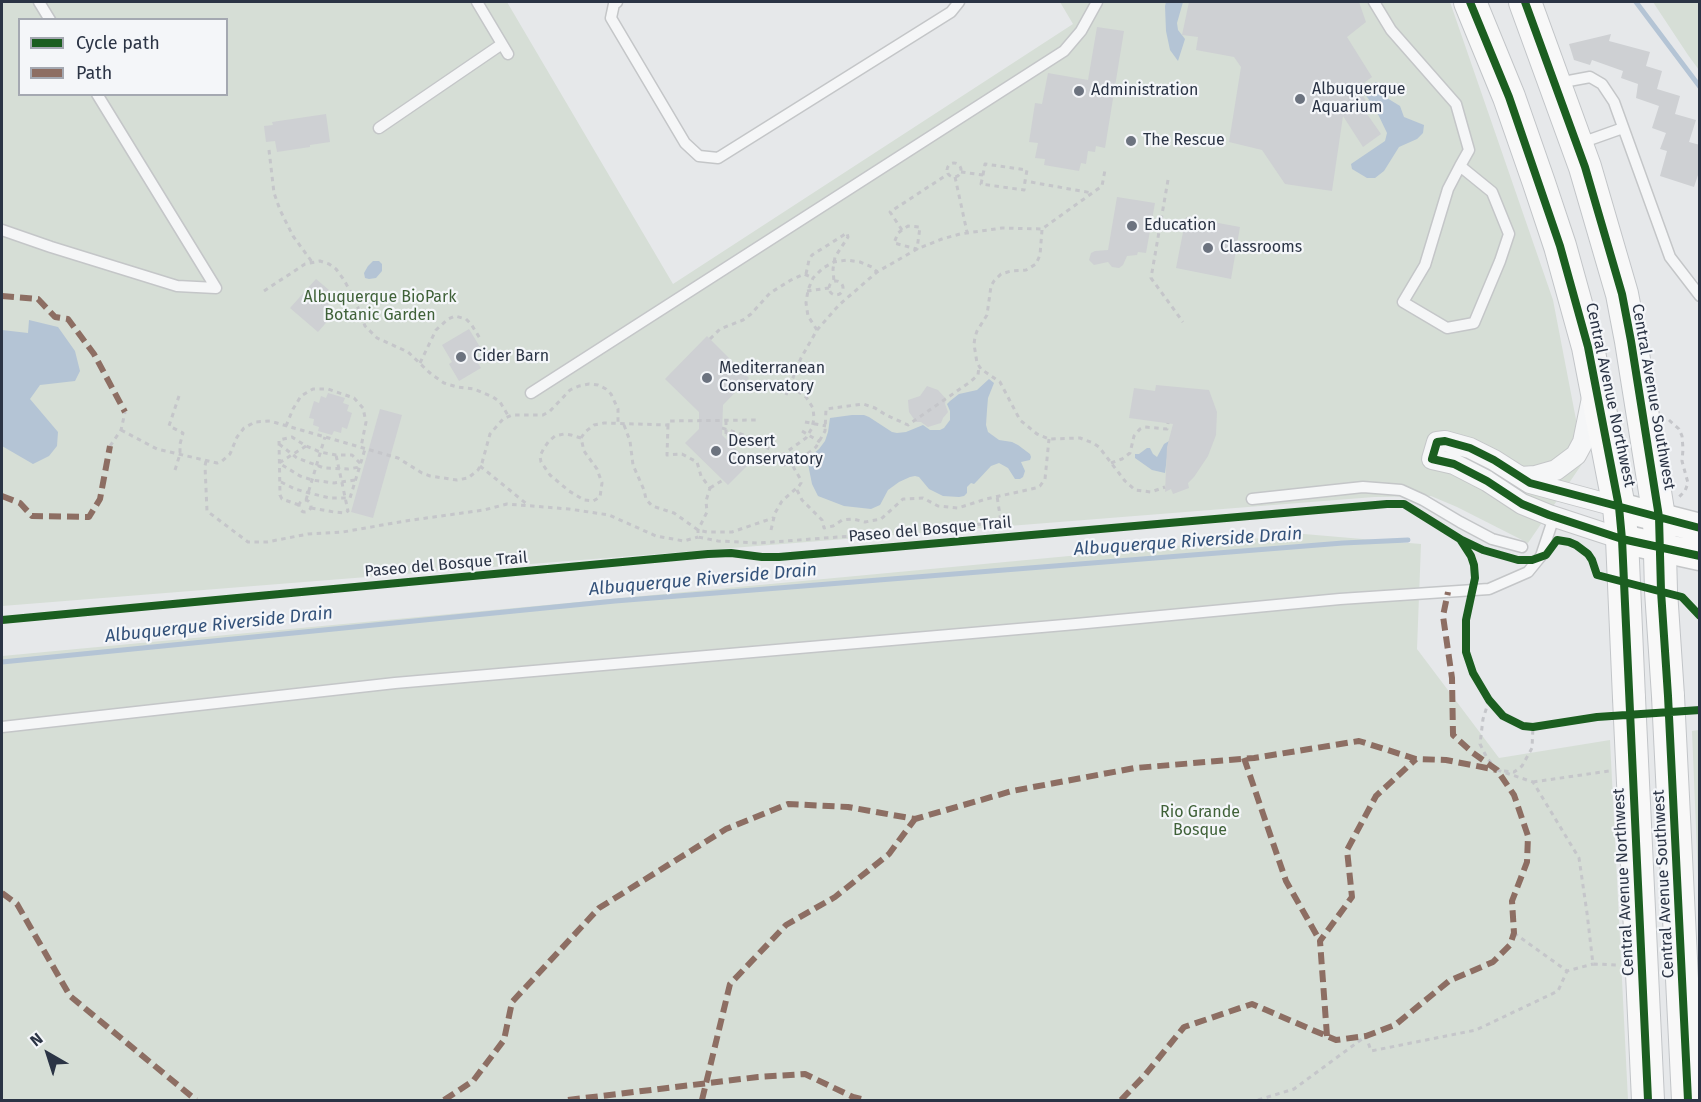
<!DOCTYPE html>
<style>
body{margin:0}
#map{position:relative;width:1701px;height:1102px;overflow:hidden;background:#e6e8ea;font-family:"Fira Sans",sans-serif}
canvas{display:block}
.frame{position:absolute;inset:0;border:3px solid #2b3445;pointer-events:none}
.legend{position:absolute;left:18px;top:18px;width:210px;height:78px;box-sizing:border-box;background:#f4f6f9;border:2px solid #a4a8b1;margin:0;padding:8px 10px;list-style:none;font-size:18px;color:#2b3445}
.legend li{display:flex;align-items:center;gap:12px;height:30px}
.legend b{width:30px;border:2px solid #a4a8b1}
.north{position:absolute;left:18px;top:1024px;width:60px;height:60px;-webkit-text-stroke:4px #f4f6f9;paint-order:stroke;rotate:321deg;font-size:16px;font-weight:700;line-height:24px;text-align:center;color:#2b3445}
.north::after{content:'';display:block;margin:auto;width:21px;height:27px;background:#2b3445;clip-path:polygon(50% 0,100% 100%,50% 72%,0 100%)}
</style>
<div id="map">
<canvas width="1701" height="1102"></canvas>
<div class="frame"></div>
<ul class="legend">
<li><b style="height:8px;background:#1b5e20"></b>Cycle path</li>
<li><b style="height:8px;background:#8d6e63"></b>Path</li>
</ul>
<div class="north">N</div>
</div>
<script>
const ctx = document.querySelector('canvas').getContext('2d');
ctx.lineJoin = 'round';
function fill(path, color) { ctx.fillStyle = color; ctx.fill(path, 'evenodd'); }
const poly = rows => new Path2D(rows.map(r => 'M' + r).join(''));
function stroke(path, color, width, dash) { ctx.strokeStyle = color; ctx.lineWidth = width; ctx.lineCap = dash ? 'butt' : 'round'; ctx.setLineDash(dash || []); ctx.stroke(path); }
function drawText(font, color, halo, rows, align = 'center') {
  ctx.font = font + ' "Fira Sans",sans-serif'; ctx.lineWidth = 4.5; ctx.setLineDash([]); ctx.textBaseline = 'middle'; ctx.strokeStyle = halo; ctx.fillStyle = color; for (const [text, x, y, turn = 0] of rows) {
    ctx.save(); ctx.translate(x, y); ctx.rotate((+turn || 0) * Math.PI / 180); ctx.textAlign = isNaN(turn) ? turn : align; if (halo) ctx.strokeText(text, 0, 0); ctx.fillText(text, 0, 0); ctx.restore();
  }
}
fill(poly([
 [2,2,507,2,673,284,1073,24,1060,2,1450,2,1553,300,1584,461,1528,543,1457,507,1431,496,1374,497,2,606],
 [20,20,226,20,226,94,20,94],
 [1653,2,1699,2,1699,70,1688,55],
 [1304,534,1421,544,1417,649,1499,758,1610,740,1628,1100,2,1100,2,656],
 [1699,730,1700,730,1699,902,1692,731]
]), '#d6ded6');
fill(poly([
 [1166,2,1183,2,1177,23,1178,30,1185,39,1178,61,1170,50,1166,31,1165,6],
 [1376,82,1387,98,1400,106,1404,117,1424,125,1423,133,1417,139,1399,147,1384,171,1375,178,1367,178,1352,169,1351,164,1385,141,1387,133,1376,110,1363,91],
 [373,261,379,261,382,264,382,271,376,278,369,279,365,278,364,273,368,266],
 [29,320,58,327,75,351,80,371,75,381,40,385,30,399,58,432,57,446,49,456,33,464,2,446,2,330,28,333],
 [989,379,994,383,988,398,987,410,986,425,988,432,999,440,1012,442,1018,445,1030,454,1031,457,1030,460,1021,462,1025,471,1023,477,1020,479,1015,479,1008,468,999,463,991,466,977,481,974,484,971,483,967,487,967,493,964,496,959,497,943,496,929,489,919,477,915,476,910,477,899,482,888,490,880,505,871,509,844,506,818,496,812,484,807,459,819,449,825,441,828,432,830,418,852,415,864,415,869,417,892,432,897,433,906,432,923,425,930,430,940,430,944,428,950,420,950,411,947,404,950,401,959,394,977,390],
 [1169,441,1165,473,1152,470,1135,458,1135,454,1139,454,1147,448,1150,448,1153,454,1157,457,1164,444]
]), '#b4c4d5');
stroke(poly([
 [1636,2,1700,87],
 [2,662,615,601,1343,543,1408,540]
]), '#b4c4d5', 5);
fill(poly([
 [1189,2,1250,2,1257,3,1259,2,1359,2,1366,22,1347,37,1372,77,1357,88,1373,110,1367,114,1381,134,1363,147,1343,116,1332,191,1285,184,1262,150,1229,142,1241,67,1234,57,1196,50,1198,37,1182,35],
 [1097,27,1124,31,1105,148,1096,146,1095,152,1088,151,1086,164,1081,163,1079,171,1044,165,1045,159,1035,158,1038,143,1029,142,1035,103,1042,104,1048,73,1088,80],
 [1611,34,1609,41,1650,52,1646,66,1662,71,1657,89,1680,96,1675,114,1696,120,1689,142,1700,145,1700,169,1694,187,1660,176,1667,151,1660,149,1666,133,1652,128,1659,106,1636,98,1638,84,1621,78,1623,71,1592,60,1590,65,1574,60,1569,44],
 [326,114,330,142,310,145,310,147,277,152,275,141,266,142,264,126,273,125,272,122],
 [1117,197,1155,203,1146,253,1138,252,1137,255,1127,256,1123,265,1119,268,1112,267,1108,262,1094,265,1089,260,1091,253,1095,251,1108,250],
 [1186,217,1240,227,1231,279,1176,268],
 [316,279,336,296,324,310,331,317,318,332,290,308],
 [469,329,480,347,471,352,481,368,459,381,449,364,452,362,442,345],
 [707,336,749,378,723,405,722,435,750,463,728,485,685,443,699,429,699,412,665,379],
 [1156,385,1209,390,1217,412,1216,435,1208,456,1194,477,1188,483,1189,488,1173,494,1171,489,1165,492,1167,447,1173,424,1129,418,1134,388,1155,391],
 [927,386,938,390,946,399,945,404,948,412,943,418,941,423,928,427,921,422,916,422,909,412,908,400,920,396],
 [328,393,345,398,343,403,349,405,347,411,352,413,347,429,342,427,341,433,334,431,332,435,318,431,319,427,313,425,314,419,309,418,314,401,319,403,321,396,326,398],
 [380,409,402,415,373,518,351,512]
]), '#ced0d3');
const lane = poly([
 [39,2,50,20],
 [477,2,508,54],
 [617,2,614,4,611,18,685,143,699,156,718,158,951,12,959,2],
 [1374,2,1391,30,1456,104,1469,150,1460,166,1448,189,1425,265,1403,302,1447,328,1474,323,1500,261,1509,234,1492,192,1460,166],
 [1558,83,1590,77,1602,84,1614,102,1670,257,1700,296],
 [97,94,216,288],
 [379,128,502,44],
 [1578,144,1623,128],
 [2,230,51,247,177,286,216,288],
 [531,393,1064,51,1081,31,1097,2],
 [1252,499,1363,487,1401,490,1423,500,1460,522,1492,539,1522,547],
 [2,727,395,683,1076,624,1340,599,1489,589,1528,572,1541,556,1554,517]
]);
const street = poly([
 [1521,477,1535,476,1556,470,1576,455,1583,442,1592,398],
 [1619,507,1530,483,1494,460,1470,448,1445,441,1437,442,1432,459,1454,464,1487,481,1522,504,1549,515,1622,539]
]);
const secondary = poly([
 [1619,507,1700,528],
 [1622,539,1700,556]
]);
const primary = poly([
 [1470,2,1509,97,1539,183,1560,246,1588,347,1619,507,1622,539,1629,698],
 [1525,2,1585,167,1622,294,1631,341,1659,517,1661,591,1668,696]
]);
stroke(lane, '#c4c6c8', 13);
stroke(street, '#c4c6c8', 22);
stroke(secondary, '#c4c6c8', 31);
stroke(primary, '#c2c5c8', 34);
stroke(poly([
 [269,150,274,193,280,210,293,236,312,262],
 '947 170a7 7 0 1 1 14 0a7 7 0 1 1-14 0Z',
 [961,172,983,175,981,184,1024,190,1025,181,1092,193],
 [983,175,985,164,1027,170,1025,181],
 [955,177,967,232],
 [1168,180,1151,278,1183,322],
 [902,230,898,233,894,243,917,249,920,227,908,226,902,230,890,212,948,174],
 [1042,230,1040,255,1036,264,1026,270,1011,271,1001,274,994,281,991,286,987,315,977,331,975,337,974,344,977,363,981,369,1000,382,1020,420,1037,434,1049,439,1080,438,1093,443,1099,447,1125,481,1135,490,1151,492,1165,487],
 [806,274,809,260,812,255,847,233,848,237,835,257,833,269,834,282],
 '829 288a7 7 0 1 1 14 0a7 7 0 1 1-14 0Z',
 [264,291,305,264,320,261,329,264,336,269,344,280,355,300,365,326,377,338,408,352,431,374,444,383,457,387,474,389,493,397,500,402,509,417],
 [807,291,829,288],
 [817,330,808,316,806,303,808,290,813,278,823,268,834,262,847,260,860,262,872,267,877,272],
 [710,339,720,329,743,320,751,314,770,293,791,280,804,274,813,278],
 [420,363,436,330,448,319,455,316,466,319,471,324,481,340],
 [790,386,806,397,813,408,814,418,812,428,806,438,778,458,780,463,784,465,801,459,816,447,825,431,826,409,863,404,875,408,886,415,908,425,970,382,978,375,979,366],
 [786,395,801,358,817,330,839,305,877,272,917,249,942,239,960,234,1002,228,1042,229,1102,186,1105,170],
 [1669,420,1679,429,1682,436,1683,449,1682,461,1688,483,1685,491,1679,497],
 [805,422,826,426],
 [624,425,630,441,633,465,644,490,646,499,652,506,674,513,698,530,707,532,732,532,773,518],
 [668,425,667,455,682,454,697,462,701,476,710,488,706,501,707,512,698,530,698,537,718,541,759,543,918,531,1001,522,997,496],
 [286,426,293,409,301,396,313,389,328,389,354,398,363,408,366,422,361,447],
 [121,430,157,449,217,463,222,461,230,454,237,437,244,428,255,422,270,421,398,458,422,473,430,476,457,480,468,478,478,470,482,463,490,434,503,419,512,415,543,415,550,411,570,390,579,386,589,384,598,385,606,389,611,394,618,409,618,424],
 [802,431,820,442],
 [726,434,726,421],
 [581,438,571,435,564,434,555,436,549,441,544,448,540,456,541,462,550,475,569,491,584,500,593,501,600,497,602,483,597,469,584,451,581,438,585,432,594,425,604,423,668,425,668,421,757,420],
 [279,444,297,458,324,468,348,469,360,467],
 [110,446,121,430,125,412],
 [306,446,279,463,300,476,312,480,334,483,355,480],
 [206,461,205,466,207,511,248,542,267,542,308,534,343,532,405,521,484,510,507,504,569,509,609,515,656,536,684,541,698,537],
 [1111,463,1122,459,1130,453,1134,436,1140,429,1145,427,1167,429,1168,423],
 [480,466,528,505],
 [175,470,180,454,180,444,183,433,169,426,179,396],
 [281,482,295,489,309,493,330,498,350,498,365,449],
 [710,488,723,480],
 [797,490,802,500,822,520,824,528,833,526,842,520,853,519,865,522,881,519,903,499,923,498,938,506,958,508,986,499,1036,488,1040,486,1045,479,1049,439],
 '299 506a6 6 0 1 1 12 0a6 6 0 1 1-12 0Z',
 [306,500,325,437],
 [299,505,282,499,280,495,279,440,292,437,306,446,320,452,336,455,352,455,361,464],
 [311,508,334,512,345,513,348,511,336,455],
 [771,530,775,513,782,501,799,486,801,483,801,480,791,463],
 [1489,700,1483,719,1480,744,1487,758,1497,770],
 [1497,770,1533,782,1579,858,1587,913,1593,964,1618,965],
 [1504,771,1514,772,1522,766,1532,748,1533,727],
 [1533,782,1609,771],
 [1514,933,1567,971,1593,964],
 [1258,1100,1294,1089,1366,1036,1371,1051,1476,1030,1558,991,1567,971]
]), '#c5c6ca', 3, [4.5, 4.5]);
stroke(lane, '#f5f6f7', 10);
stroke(street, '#f5f6f7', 20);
stroke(secondary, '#f8f8f8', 28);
stroke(primary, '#f8f8f8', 32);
const primaryBridge = poly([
 [1668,696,1688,1100],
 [1629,698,1648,1100]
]);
stroke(primaryBridge, '#c2c5c8', 34, []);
stroke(poly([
 [722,428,775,445,771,449,726,434]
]), '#c5c6ca', 3, [4.5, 4.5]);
stroke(primaryBridge, '#f8f8f8', 32);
stroke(poly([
 [2,296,38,299,55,317,68,319,94,354,125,412],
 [2,496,20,503,32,516,89,517,100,499,110,446],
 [1244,758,1286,881,1320,941],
 [2,893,17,904,70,996,196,1100],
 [1327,1036,1320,941,1352,897,1347,850,1376,796,1416,759],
 [444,1100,473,1081,504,1040,512,1002,599,908,726,829,788,804,848,807,915,819,1012,791,1135,768,1254,758,1359,741,1416,759,1446,760,1497,770],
 [568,1100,758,1077,805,1074,853,1097,866,1100],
 [702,1100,730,984,786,925,835,897,889,854,915,819],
 [1121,1100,1145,1075,1184,1027,1252,1004,1336,1040,1366,1036,1395,1025,1449,981,1493,962,1510,945,1514,933,1512,901,1527,862,1528,836,1514,795,1497,770,1473,753,1453,735,1452,678,1443,616,1448,592]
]), '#8d6e63', 6, [12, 6]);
stroke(poly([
 [1470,2,1509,97,1560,246,1588,347,1619,507,1622,539,1648,1100],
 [1525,2,1585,167,1622,294,1631,341,1659,517,1661,591,1668,696,1688,1100],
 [1700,528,1530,483,1494,460,1470,448,1445,441,1437,442,1432,459,1454,464,1487,481,1522,504,1549,515,1622,539,1700,556],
 [1460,539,1483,550,1518,560,1532,560,1546,555,1557,540,1569,542,1576,545,1588,554,1592,560,1597,575,1682,597,1700,616],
 [2,620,708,554,731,553,762,557,779,557,1387,504,1404,504,1460,539,1471,556,1474,565,1475,578,1466,620,1466,652,1473,673,1489,700,1503,716,1523,726,1533,727,1597,717,1700,710]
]), '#1b5e20', 8);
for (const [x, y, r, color] of [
 [1079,91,6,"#6c737f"],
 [1300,99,6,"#6c737f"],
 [1131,141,6,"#6c737f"],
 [1132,226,6,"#6c737f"],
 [1208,248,6,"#6c737f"],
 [461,357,6,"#6c737f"],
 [707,378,6,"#6c737f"],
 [716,451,6,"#6c737f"]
]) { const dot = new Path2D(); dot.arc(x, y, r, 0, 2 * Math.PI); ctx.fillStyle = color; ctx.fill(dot); stroke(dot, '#f4f6f9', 2); }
drawText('16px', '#2b3445', '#f4f6f9', [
 ["Albuquerque",1312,90],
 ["Aquarium",1312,108],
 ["Administration",1091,91],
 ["The Rescue",1143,141],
 ["Education",1144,226],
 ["Classrooms",1220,248],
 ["Cider Barn",473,357],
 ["Mediterranean",719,369],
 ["Conservatory",719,387],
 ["Desert",728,442],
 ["Conservatory",728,460]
], 'left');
drawText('16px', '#3f6138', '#f4f6f9', [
 ["Albuquerque BioPark",380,298],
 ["Botanic Garden",380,316],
 ["Rio Grande",1200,813],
 ["Bosque",1200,831]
]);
drawText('16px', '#2b3445', '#f4f6f9', [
 ["Central Avenue Northwest",1610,395,78],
 ["Central Avenue Southwest",1653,397,80],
 ["Paseo del Bosque Trail",930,530,-5],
 ["Paseo del Bosque Trail",446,565,-5],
 ["Central Avenue Northwest",1624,882,-93],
 ["Central Avenue Southwest",1664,884,-93]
]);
drawText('italic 18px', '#34527a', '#f4f6f9', [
 ["Albuquerque Riverside Drain",1188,542,-4],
 ["Albuquerque Riverside Drain",703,580,-5],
 ["Albuquerque Riverside Drain",219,625,-6]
]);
</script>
